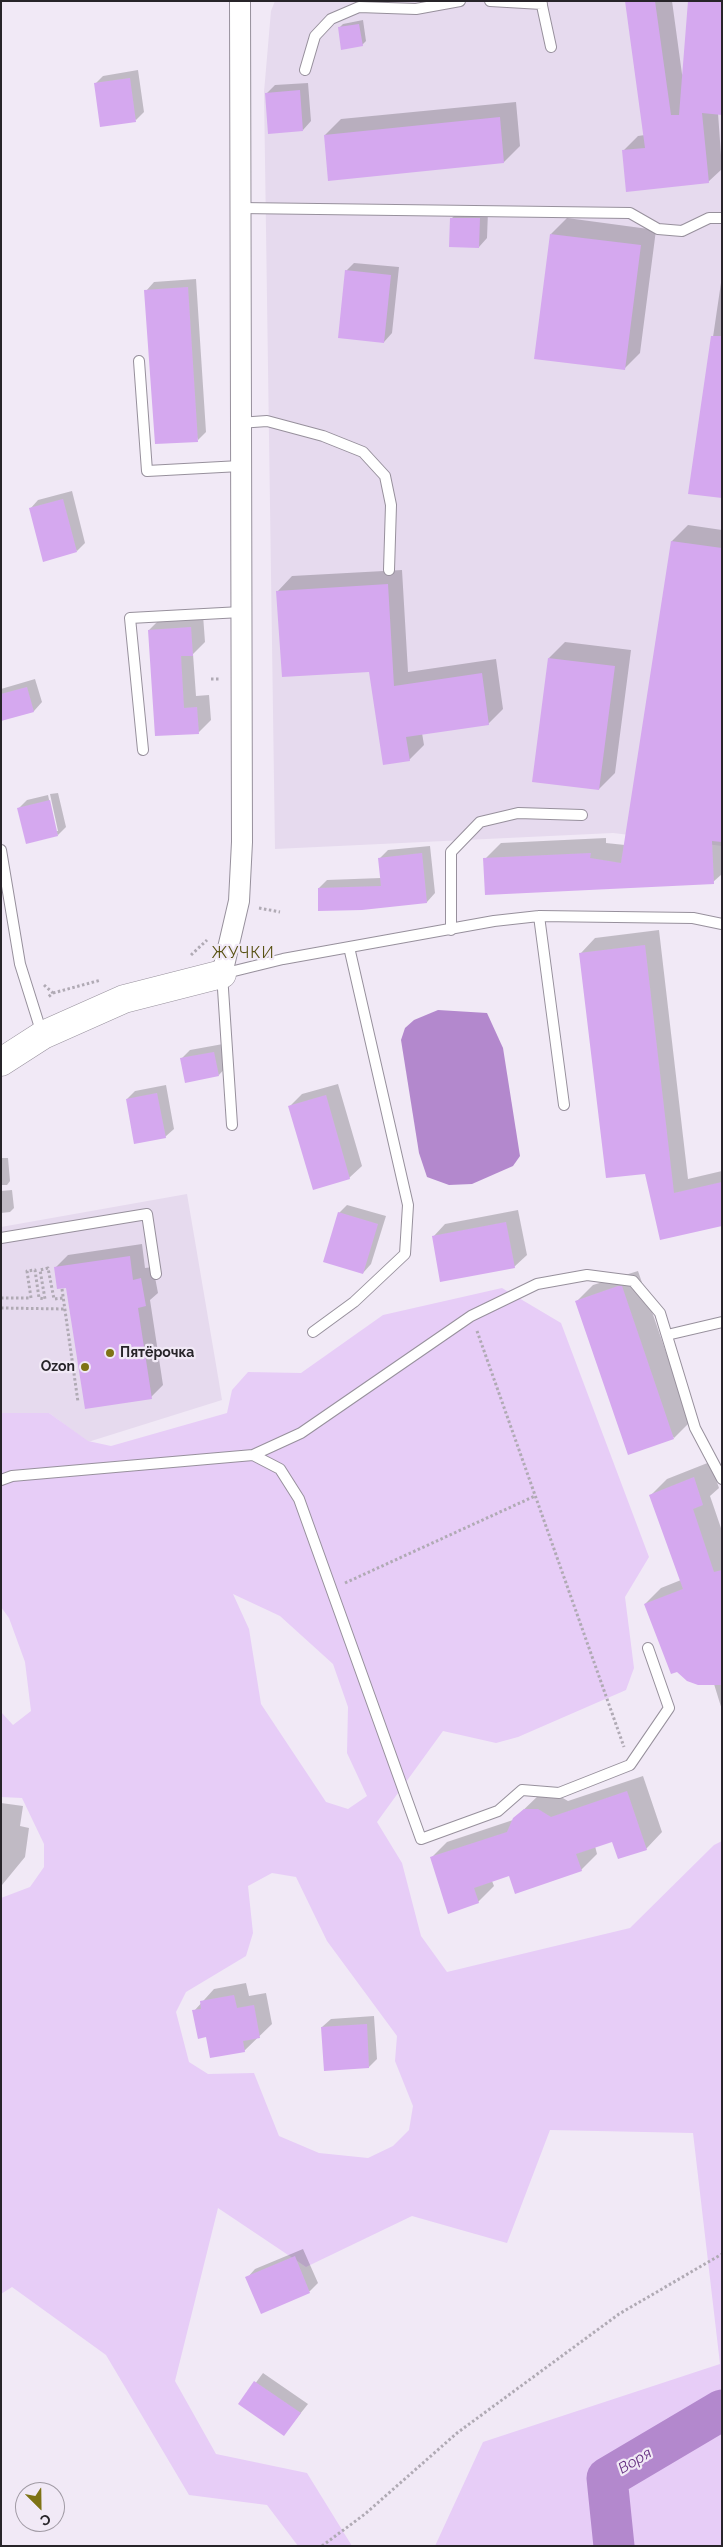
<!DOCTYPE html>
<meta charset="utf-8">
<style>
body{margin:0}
#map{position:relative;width:723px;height:2547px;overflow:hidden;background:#f1e9f6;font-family:Raleway,sans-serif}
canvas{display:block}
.frame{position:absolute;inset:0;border:2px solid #272429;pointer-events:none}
.north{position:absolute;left:15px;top:2482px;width:50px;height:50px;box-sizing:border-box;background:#f1e9f6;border:1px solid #a09aa4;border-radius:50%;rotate:157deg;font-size:14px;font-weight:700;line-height:20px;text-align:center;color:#272429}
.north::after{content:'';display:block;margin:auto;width:18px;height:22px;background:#7e7315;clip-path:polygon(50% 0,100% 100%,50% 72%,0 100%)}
</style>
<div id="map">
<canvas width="723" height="2547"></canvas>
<div class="frame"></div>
<div class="north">С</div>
</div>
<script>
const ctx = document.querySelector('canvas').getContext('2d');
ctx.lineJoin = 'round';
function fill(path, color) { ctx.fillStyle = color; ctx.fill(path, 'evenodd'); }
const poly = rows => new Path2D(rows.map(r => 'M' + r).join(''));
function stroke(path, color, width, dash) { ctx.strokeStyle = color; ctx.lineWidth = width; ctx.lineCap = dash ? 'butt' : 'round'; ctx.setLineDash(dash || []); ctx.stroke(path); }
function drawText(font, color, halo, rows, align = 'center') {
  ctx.font = font + ' Raleway,sans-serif'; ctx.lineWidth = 4.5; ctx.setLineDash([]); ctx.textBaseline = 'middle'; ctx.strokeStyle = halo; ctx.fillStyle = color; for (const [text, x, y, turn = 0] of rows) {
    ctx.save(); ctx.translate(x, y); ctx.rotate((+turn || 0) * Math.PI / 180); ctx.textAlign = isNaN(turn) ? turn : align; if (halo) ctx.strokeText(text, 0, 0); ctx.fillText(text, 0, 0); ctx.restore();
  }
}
fill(poly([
 [275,1,722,1,722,846,613,833,275,849,264,92,271,11],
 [187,1194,222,1400,88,1442,49,1413,1,1413,1,1227]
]), '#e6daee');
fill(poly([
 [502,1288,561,1323,649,1557,625,1597,634,1668,626,1690,518,1737,496,1743,443,1731,377,1822,402,1863,421,1936,447,1972,630,1928,714,1845,722,1841,722,2546,435,2546,483,2442,720,2364,693,2133,550,2130,507,2243,412,2216,306,2267,218,2208,175,2381,216,2454,307,2473,352,2546,298,2546,267,2505,189,2495,106,2355,12,2287,1,2294,1,1898,30,1887,44,1867,44,1844,22,1798,1,1797,1,1712,13,1725,31,1711,25,1662,9,1618,1,1607,1,1413,49,1413,88,1441,111,1446,227,1413,232,1390,248,1372,301,1373,383,1315],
 [233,1594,280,1616,333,1664,348,1707,347,1753,367,1796,348,1809,326,1802,261,1704,249,1629],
 [272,1873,296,1877,327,1941,397,2036,395,2061,413,2106,409,2130,393,2146,368,2158,319,2153,279,2136,254,2073,208,2074,189,2062,176,2012,186,1992,246,1956,253,1933,248,1886]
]), '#e7cdf7');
fill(poly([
 [438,1010,487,1013,503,1048,520,1156,513,1166,472,1184,449,1185,427,1177,419,1153,401,1040,405,1028,414,1020]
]), '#b388cd');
fill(poly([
 [626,1,672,1,682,74,718,113,722,169,708,182,623,151,638,136,645,135],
 [363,20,366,41,362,45,339,28,343,24],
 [138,70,144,112,136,120,95,84,103,76],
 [308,83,311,121,303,130,266,94,275,85],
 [516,102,520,146,504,162,325,135,341,119],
 [460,210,488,211,487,238,479,247,451,219],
 [567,218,656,230,640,353,624,369,551,234],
 [354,263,399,267,392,333,384,342,346,271],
 [722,276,722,497,690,493],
 [196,279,206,432,198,440,146,291,154,282],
 [72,491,85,543,77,551,30,509,38,500],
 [688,525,722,530,722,874,713,882,485,859,501,843,606,838,606,843,625,845,672,541],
 [402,570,408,672,496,659,503,709,488,724,422,733,424,745,409,760,370,670,278,591,292,576],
 [203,615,205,642,193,654,196,696,209,695,211,720,199,732,156,735,149,630,161,618],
 [565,642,631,650,615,773,599,789,549,658],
 [35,679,42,702,34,711,1,720,1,689],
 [58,793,66,827,58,835,19,808,27,800,48,795,56,831,58,831,50,794],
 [430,846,435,893,427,902,319,888,327,880,381,878,379,859,388,850],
 [659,930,688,1179,722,1171,722,1224,661,1238,646,1172,581,953,595,938],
 [223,1044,227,1066,219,1075,181,1059,190,1050],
 [338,1084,362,1166,349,1178,290,1106,302,1094],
 [166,1085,174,1129,165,1137,127,1099,135,1091],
 [1,1158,8,1158,10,1181,7,1185,1,1185],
 [12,1190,14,1208,10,1212,1,1213,1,1191],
 [347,1205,386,1216,371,1264,363,1273,339,1213],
 [518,1210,527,1255,514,1267,433,1237,445,1224],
 [142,1244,145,1268,153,1267,158,1293,150,1300,163,1385,151,1397,55,1268,68,1255],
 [638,1271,690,1422,674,1438,577,1301,593,1285],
 [710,1462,719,1488,710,1496,722,1531,722,1710,714,1684,645,1604,661,1588,681,1580,651,1495,667,1479],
 [643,1776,662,1832,646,1849,613,1840,595,1846,597,1854,581,1870,510,1875,492,1881,494,1886,478,1902,431,1858,447,1842,513,1820,541,1793,554,1793,568,1801],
 [1,1803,23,1806,20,1826,29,1828,25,1857,2,1885],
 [246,1983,249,1996,266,1993,272,2024,244,2051,207,2035,194,2011,214,1989],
 [374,2016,377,2059,369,2067,322,2027,331,2019],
 [303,2249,318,2283,310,2291,262,2312,247,2278,255,2269],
 [263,2373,308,2404,284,2434,240,2404]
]), '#0003');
stroke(poly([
 [614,2546,607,2478,722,2410]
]), '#b388cd', 41);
fill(poly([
 [625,1,655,1,671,115,679,115,688,1,722,1,722,115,702,113,709,183,626,192,622,150,645,148],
 [359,24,363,46,341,50,338,27],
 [130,78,136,122,100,127,94,83],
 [300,90,303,131,268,134,265,93],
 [500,117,504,163,328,181,324,135],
 [450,218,480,218,479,248,449,247],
 [550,234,641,245,625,370,534,359],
 [345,270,391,275,384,343,338,338],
 [188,287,198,442,155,444,144,290],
 [711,336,722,336,722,498,688,494],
 [63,499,77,552,43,562,29,508],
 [671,541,722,548,722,842,712,841,714,884,485,895,483,858,591,853,590,858,621,863],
 [388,584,394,686,482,673,489,725,406,737,410,761,383,765,369,672,282,677,276,591],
 [191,627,193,656,181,656,184,708,197,707,199,734,155,736,148,630],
 [548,658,615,666,599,790,532,782],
 [27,687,34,712,1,721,1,694],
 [50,800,58,836,26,844,17,808],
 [422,853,427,903,362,910,318,911,318,888,381,886,378,858],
 [645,945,674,1193,722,1182,722,1226,660,1240,645,1174,606,1178,579,953],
 [214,1052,219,1076,185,1083,180,1058],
 [157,1093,166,1138,134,1144,126,1099],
 [326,1095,350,1179,313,1190,288,1106],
 [338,1212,378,1224,363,1274,323,1262],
 [506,1222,515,1268,440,1282,432,1236],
 [130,1256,133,1280,141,1278,146,1306,138,1308,152,1399,85,1409,66,1288,57,1289,54,1267],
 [618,1286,622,1286,674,1439,628,1455,575,1301],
 [694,1477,703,1505,693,1509,714,1572,722,1570,722,1685,698,1685,687,1681,677,1672,671,1674,644,1604,683,1589,649,1495],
 [627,1791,647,1850,618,1859,612,1842,576,1854,582,1871,515,1894,509,1876,474,1888,479,1903,448,1914,430,1857,507,1832,513,1818,524,1809,538,1809,551,1817],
 [234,1995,237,2008,254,2005,260,2038,243,2041,245,2052,210,2058,206,2037,198,2039,192,2010,201,2009,200,2001],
 [367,2024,369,2068,324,2071,321,2027],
 [295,2256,310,2293,261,2314,245,2277],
 [254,2381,301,2413,284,2436,238,2404]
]), '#d5a8ef');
const lane = poly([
 [490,1,542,4],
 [541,1,551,47],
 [305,70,315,36,331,19,359,7,416,9,460,1],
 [240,208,630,213,658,229,682,231,709,218,722,218],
 [139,361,147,471,240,466],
 [239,423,267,421,323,436,363,452,385,476,391,505,389,570],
 [143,750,130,618,241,612],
 [1,850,20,964,42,1034],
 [539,916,564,1105],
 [451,930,451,852,480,822,518,813,582,815],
 [232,1125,222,974,283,959,494,921,539,916,693,918,722,924],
 [1,1238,147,1214,156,1274],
 [313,1332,354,1302,405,1254,408,1205,349,947],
 [667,1335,722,1322],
 [253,1455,301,1433,471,1316,537,1284,587,1275,633,1281,660,1313,695,1428,722,1479],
 [1,1480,12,1476,253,1455,280,1469,299,1499,421,1839,498,1811,522,1790,559,1793,630,1765,669,1708,648,1648]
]);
const street = poly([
 [222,974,239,901,242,842,240,1]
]);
const secondary = poly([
 [1,1062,43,1035,124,999,222,974]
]);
stroke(lane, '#97909c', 12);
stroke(street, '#97909c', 22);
stroke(secondary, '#97909c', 29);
stroke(poly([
 [211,679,221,679],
 [259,908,280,912],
 [191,955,207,940],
 [44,985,53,993,47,998],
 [53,993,101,980],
 [62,1289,78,1402],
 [1,1298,31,1298,27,1271,35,1270,39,1298,45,1299,40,1270,48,1268,54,1299,63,1298],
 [1,1308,65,1309],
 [477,1331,624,1747],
 [345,1583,535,1496],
 [322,2546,365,2514,457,2433,619,2314,722,2254]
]), '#b0aab4', 3, [2.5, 2.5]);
stroke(lane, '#fff', 10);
stroke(street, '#fff', 20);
stroke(secondary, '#fff', 28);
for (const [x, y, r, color] of [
 [110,1353,5,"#7e7315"],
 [85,1367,5,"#7e7315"]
]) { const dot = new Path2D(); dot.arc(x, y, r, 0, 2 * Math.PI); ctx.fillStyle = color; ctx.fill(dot); stroke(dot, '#f1e9f6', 2); }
drawText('bold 14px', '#272429', '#f1e9f6', [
 ["Пятёрочка",120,1353],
 ["Ozon",75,1367,"right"]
], 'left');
drawText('italic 15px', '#632d7f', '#f1e9f6', [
 ["Воря",635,2461,-31]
]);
ctx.letterSpacing = '1px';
drawText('16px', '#585113', '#f1e9f6', [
 ["ЖУЧКИ",243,953]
]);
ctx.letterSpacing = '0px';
</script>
